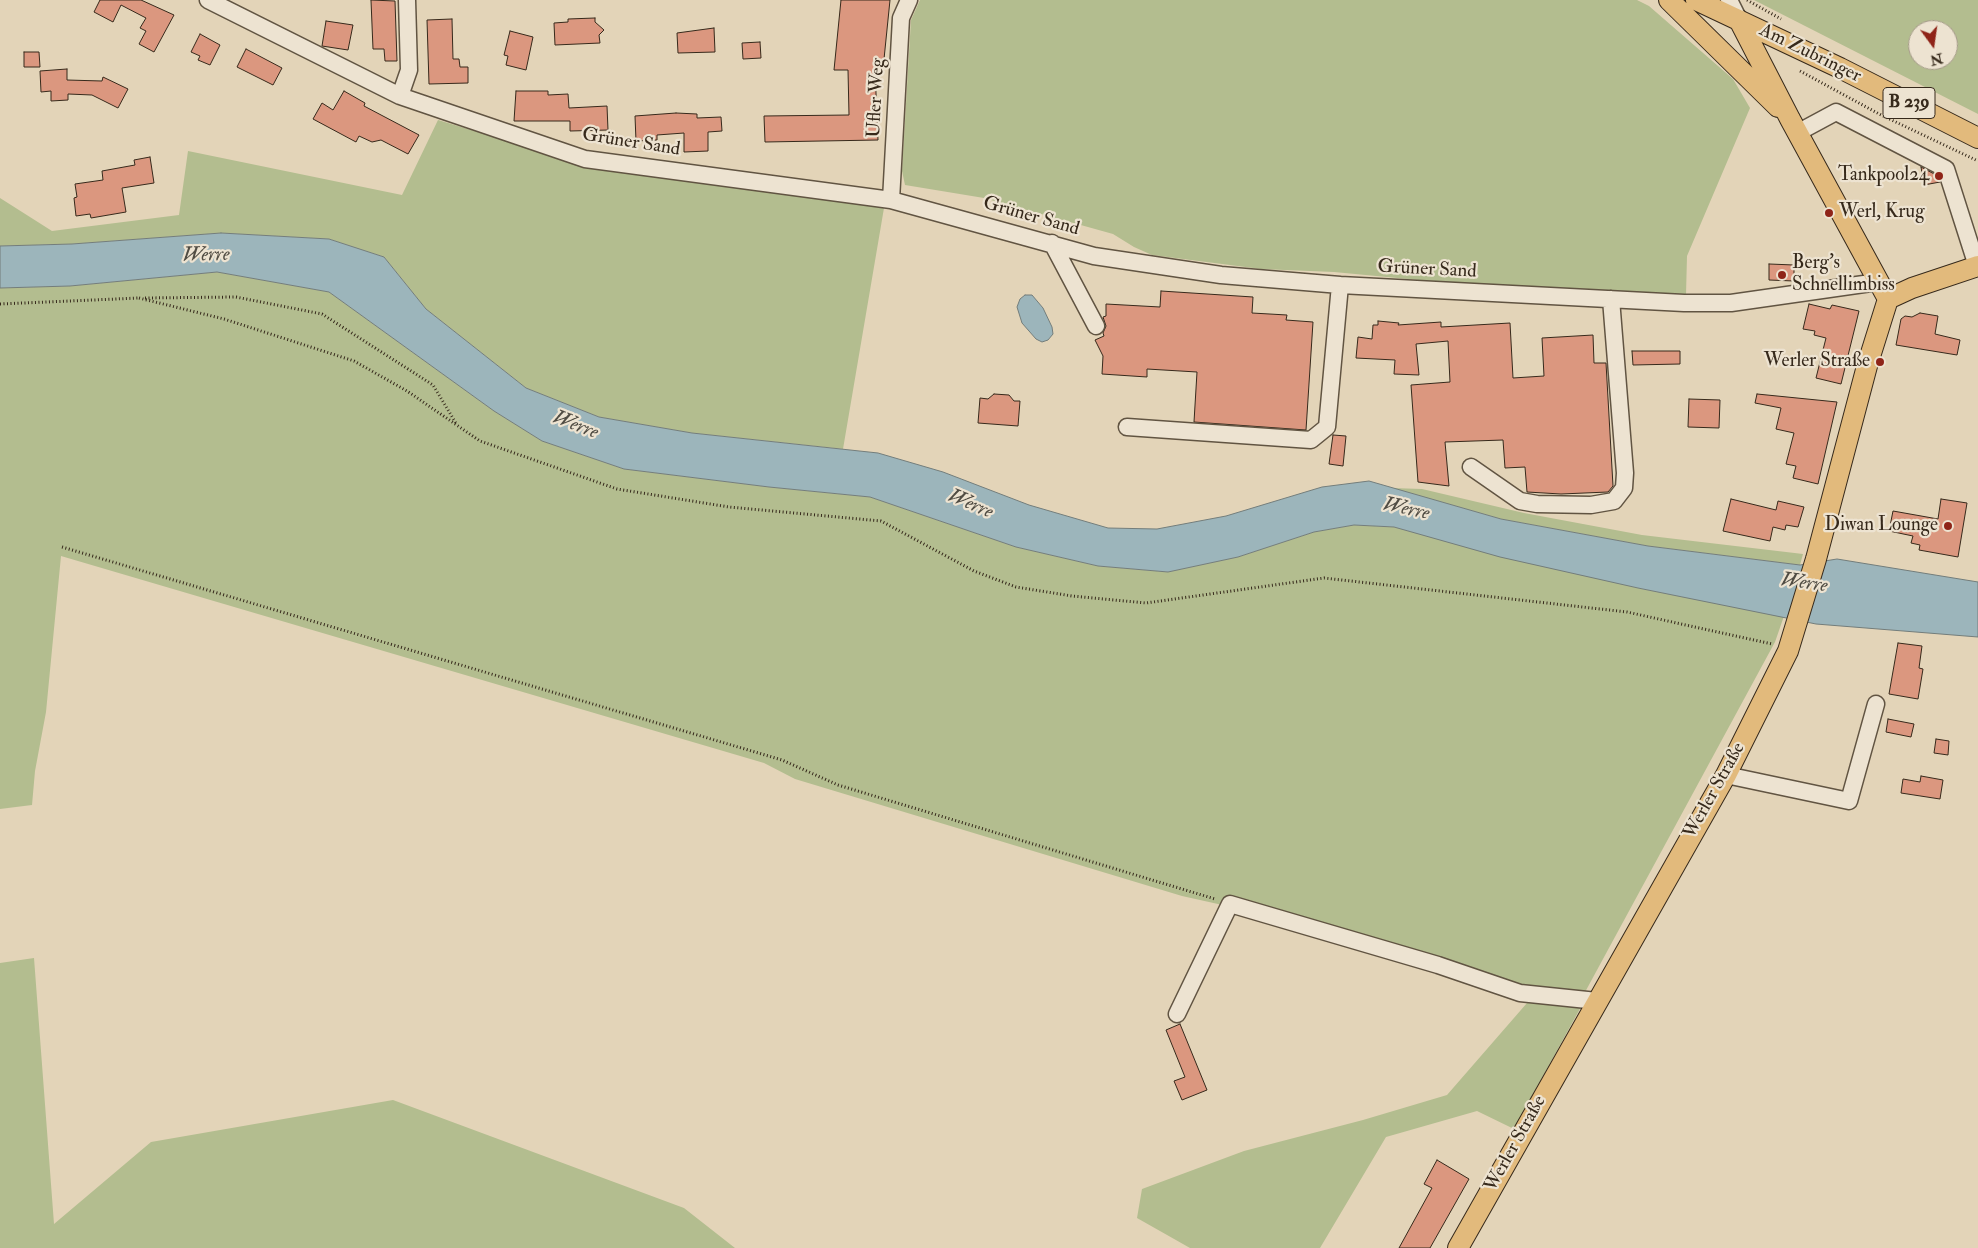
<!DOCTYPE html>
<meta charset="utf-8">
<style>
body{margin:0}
#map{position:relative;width:1978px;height:1248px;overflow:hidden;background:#e3d4b8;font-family:"IM FELL Double Pica",serif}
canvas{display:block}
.north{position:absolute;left:1908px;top:20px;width:50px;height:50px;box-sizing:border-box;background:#ede3d1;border:1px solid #a49988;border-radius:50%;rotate:166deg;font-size:14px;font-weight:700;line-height:20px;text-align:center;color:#36291b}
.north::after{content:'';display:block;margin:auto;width:18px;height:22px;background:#8f2418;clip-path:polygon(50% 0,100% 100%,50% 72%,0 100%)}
</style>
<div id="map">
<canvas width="1978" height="1248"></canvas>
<div class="north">N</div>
</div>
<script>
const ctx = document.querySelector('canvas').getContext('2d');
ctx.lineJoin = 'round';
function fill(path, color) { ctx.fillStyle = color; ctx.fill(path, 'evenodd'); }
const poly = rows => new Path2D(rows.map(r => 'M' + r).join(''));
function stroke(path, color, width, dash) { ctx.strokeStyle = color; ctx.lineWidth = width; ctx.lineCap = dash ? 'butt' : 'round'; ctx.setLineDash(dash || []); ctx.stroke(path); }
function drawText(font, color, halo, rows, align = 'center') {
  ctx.font = font + ' "IM FELL Double Pica",serif'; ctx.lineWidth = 4.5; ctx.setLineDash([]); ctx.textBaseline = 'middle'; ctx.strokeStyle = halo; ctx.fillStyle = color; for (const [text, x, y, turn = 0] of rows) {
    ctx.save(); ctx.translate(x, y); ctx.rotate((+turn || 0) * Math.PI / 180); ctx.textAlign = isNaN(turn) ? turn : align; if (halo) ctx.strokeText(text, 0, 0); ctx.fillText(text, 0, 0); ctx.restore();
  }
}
fill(poly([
 [920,0,1637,0,1649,6,1733,79,1750,108,1687,256,1686,295,1429,281,1334,272,1261,269,1152,255,1134,247,1113,234,984,198,905,185,902,171,911,20],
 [1754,0,1978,0,1978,114],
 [1918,30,1948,30,1948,60,1918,60],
 [438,120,584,164,736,183,884,208,843,449,692,433,599,417,526,388,426,309,384,257,329,239,221,233,72,244,0,246,0,198,52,231,179,215,188,151,402,195],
 [217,272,329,292,494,411,542,441,624,469,769,487,870,497,1016,547,1098,566,1168,572,1238,557,1314,532,1354,525,1394,527,1638,588,1784,616,1775,642,1584,994,1521,986,1371,938,1182,896,795,779,764,763,61,556,46,712,35,771,32,805,0,809,0,288,70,286],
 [1392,488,1422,489,1524,513,1642,535,1803,554,1800,565,1648,546,1501,519],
 [34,958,54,1224,151,1142,393,1100,684,1208,735,1248,0,1248,0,963],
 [1527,1003,1582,1005,1514,1129,1477,1111,1386,1137,1320,1248,1190,1248,1137,1218,1142,1189,1244,1151,1363,1120,1447,1095]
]), '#b3bd8f');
const water = poly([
 [221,233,329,239,384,257,426,309,526,388,599,417,692,433,878,453,943,472,1029,505,1108,528,1157,529,1226,516,1322,487,1369,481,1501,519,1648,546,1800,565,1837,559,1978,582,1978,637,1816,624,1638,588,1500,557,1394,527,1354,525,1314,532,1238,557,1168,572,1098,566,1016,547,870,497,769,487,624,469,542,441,494,411,329,292,217,272,70,286,0,288,0,246,72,244,221,233],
 [1025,295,1032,295,1043,308,1052,327,1053,334,1048,340,1042,342,1036,339,1022,323,1017,307,1020,299,1025,295]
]);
fill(water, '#9cb5bb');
stroke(water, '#737d7b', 1);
const building = poly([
 [100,0,141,0,174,15,154,52,139,44,146,31,140,28,146,18,121,5,113,22,94,12,100,0],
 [371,0,395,1,397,61,385,61,384,49,373,49,371,0],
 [841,0,890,0,883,69,875,70,878,140,765,142,764,116,849,115,848,70,834,70,841,0],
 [595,18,595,22,604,30,599,35,600,43,555,45,554,23,568,22,568,19,595,18],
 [452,19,453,59,459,59,460,67,468,67,468,83,429,84,427,20,452,19],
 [326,21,353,25,348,50,322,46,326,21],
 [714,28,715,52,678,53,677,33,714,28],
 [510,31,533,37,526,70,506,65,508,56,504,55,510,31],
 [200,34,220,45,210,65,198,60,200,56,191,52,200,34],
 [760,42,761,58,743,59,742,43,760,42],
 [246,49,282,68,273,85,237,67,246,49],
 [24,52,39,52,40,67,24,67,24,52],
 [67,69,67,80,102,81,103,77,128,89,118,108,92,95,68,94,68,100,51,101,51,91,41,92,40,71,67,69],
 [344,91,365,103,364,106,419,135,408,154,381,140,372,142,359,136,356,142,313,119,322,103,333,110,344,91],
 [516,91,548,91,548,95,568,94,569,108,607,106,608,130,570,131,570,121,514,121,516,91],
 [676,113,697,114,697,118,721,117,722,131,708,132,708,151,684,152,684,133,657,135,657,140,636,141,635,116,676,113],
 [150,157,154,183,122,188,126,212,91,218,90,214,76,216,74,198,77,197,75,184,103,180,102,171,135,165,134,160,150,157],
 [1921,167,1938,176,1940,182,1924,185,1921,167],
 [1769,264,1794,265,1794,281,1769,280,1769,264],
 [1161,291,1253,297,1252,313,1287,315,1286,320,1313,322,1306,430,1194,422,1197,372,1147,369,1147,377,1102,374,1103,356,1095,340,1104,336,1103,333,1106,326,1103,317,1106,316,1106,304,1160,307,1161,291],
 [1809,304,1830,309,1832,305,1859,311,1841,384,1816,378,1826,338,1814,335,1815,331,1803,329,1809,304],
 [1920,313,1938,316,1935,334,1960,340,1957,355,1896,345,1901,319,1905,316,1912,317,1920,313],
 [1378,321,1399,323,1398,325,1441,322,1441,327,1510,323,1513,378,1544,376,1542,338,1593,335,1594,363,1606,363,1613,486,1608,492,1561,494,1527,492,1525,467,1505,468,1503,440,1445,442,1449,486,1418,482,1411,385,1450,382,1448,341,1416,344,1419,375,1394,374,1395,360,1356,358,1358,337,1372,339,1373,325,1378,325,1378,321],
 [1632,351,1680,351,1680,364,1633,365,1632,351],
 [994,394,1009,395,1014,401,1020,401,1018,426,978,423,980,398,988,399,994,394],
 [1757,394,1837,402,1818,484,1793,478,1796,466,1786,464,1794,433,1776,429,1781,408,1755,403,1757,394],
 [1689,399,1720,400,1719,428,1688,427,1689,399],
 [1333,435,1346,436,1343,466,1329,464,1333,435],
 [1731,499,1776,510,1778,501,1804,507,1798,527,1786,525,1785,530,1773,527,1770,541,1723,531,1731,499],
 [1941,499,1967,503,1958,557,1919,550,1920,545,1911,543,1913,536,1889,531,1893,511,1938,519,1941,499],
 [1898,643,1922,646,1919,668,1923,669,1918,699,1889,694,1898,643],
 [1888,719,1914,724,1911,737,1886,732,1888,719],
 [1936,739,1949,741,1948,755,1934,753,1936,739],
 [1921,776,1943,780,1940,799,1901,793,1903,779,1920,782,1921,776],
 [1180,1024,1207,1090,1182,1100,1174,1081,1185,1077,1166,1030,1180,1024],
 [1437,1160,1469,1179,1430,1248,1399,1248,1432,1188,1424,1184,1437,1160]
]);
fill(building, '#db977f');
stroke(building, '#36291b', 1);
const minor = poly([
 [208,0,400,96,585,159,891,200,1094,256,1221,275,1340,285,1684,303,1731,303,1878,282],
 [1729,0,1739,20],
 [400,96,409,70,407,0],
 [1797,133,1836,112,1946,169,1977,266],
 [891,200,901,18,909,0],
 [1052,243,1096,326],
 [1127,427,1311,440,1327,427,1340,285],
 [1471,467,1520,501,1537,504,1591,505,1614,501,1624,488,1625,473,1611,299],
 [1726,775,1849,801,1876,704],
 [1177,1014,1230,904,1438,965,1520,993,1597,1001]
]);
const major = poly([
 [1669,0,1778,107],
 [1696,0,1840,68,1978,138],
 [1888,299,1912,288,1978,266],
 [1458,1248,1726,775,1788,651,1816,559,1867,366,1888,299,1790,119,1739,20]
]);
stroke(minor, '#615442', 19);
stroke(major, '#36291b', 22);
stroke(poly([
 [1747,0,1781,19],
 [1800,71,1881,115,1978,161],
 [139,298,224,319,354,361,407,391,480,441,617,489,729,507,881,521,974,571,1016,587,1072,596,1146,603,1324,578,1627,612,1772,644],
 [145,298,236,297,322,314,433,385,457,425],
 [0,304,139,298],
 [62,547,782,760,838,785,1215,899]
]), '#36291b', 3, [1, 2.5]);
stroke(minor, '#ede3d1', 16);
stroke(major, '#e2ba7c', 20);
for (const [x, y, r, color] of [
 [1939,176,5,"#8f2418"],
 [1829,213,5,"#8f2418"],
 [1782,275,5,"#8f2418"],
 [1880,362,5,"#8f2418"],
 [1948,526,5,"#8f2418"]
]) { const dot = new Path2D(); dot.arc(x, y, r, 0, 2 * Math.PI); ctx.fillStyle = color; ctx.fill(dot); stroke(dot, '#ede3d1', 2); }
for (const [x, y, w] of [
 [1909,103,52]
]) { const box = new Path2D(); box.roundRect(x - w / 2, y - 15.5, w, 31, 4); ctx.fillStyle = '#ede3d1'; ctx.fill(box); stroke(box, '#36291b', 1); }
drawText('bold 18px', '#36291b', null, [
 ["B 239",1909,103]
]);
drawText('19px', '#36291b', '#ede3d1', [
 ["Am Zubringer",1810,54,26],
 ["Ufler Weg",877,98,-87],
 ["Grüner Sand",631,143,9],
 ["Grüner Sand",1031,217,16],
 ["Grüner Sand",1427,270,3],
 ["Werler Straße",1715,791,-61],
 ["Werler Straße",1516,1144,-61]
]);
drawText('19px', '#36291b', '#ede3d1', [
 ["Tankpool24",1929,176],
 ["Werl, Krug",1839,213,"left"],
 ["Berg's",1792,264,"left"],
 ["Schnellimbiss",1792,286,"left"],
 ["Werler Straße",1870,362],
 ["Diwan Lounge",1938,526]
], 'right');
drawText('italic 20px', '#504c43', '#ede3d1', [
 ["Werre",206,256,-1],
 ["Werre",575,426,21],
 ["Werre",970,505,23],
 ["Werre",1406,510,12],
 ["Werre",1804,584,8]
]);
</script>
